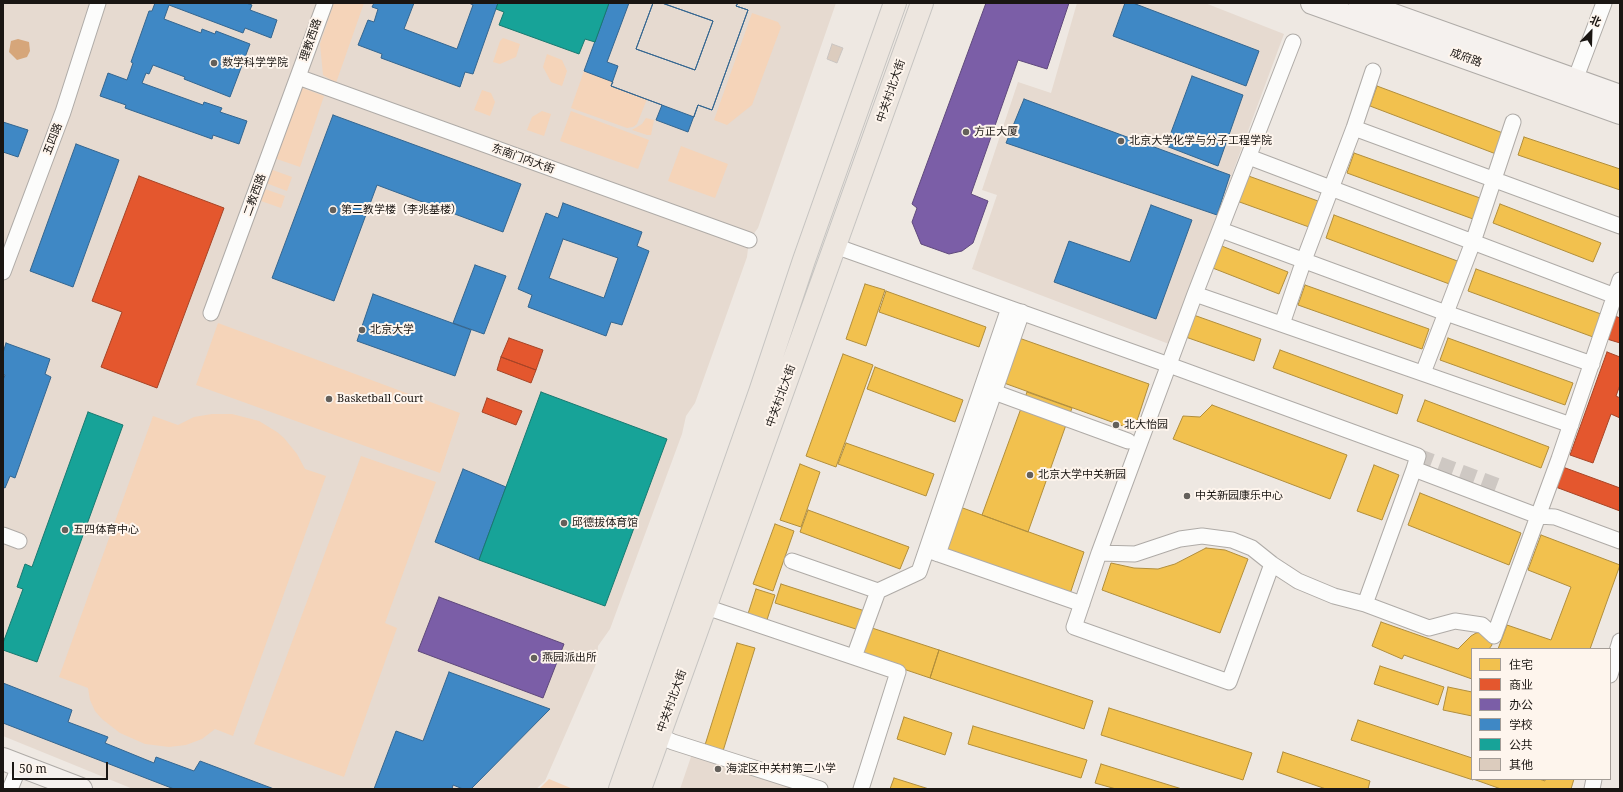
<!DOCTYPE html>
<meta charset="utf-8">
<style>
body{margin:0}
#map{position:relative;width:1623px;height:792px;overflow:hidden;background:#eee8e2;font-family:"Noto Serif","Noto Sans SC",serif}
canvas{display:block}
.frame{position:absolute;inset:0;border:4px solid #1a1613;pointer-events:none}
.legend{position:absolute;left:1471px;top:648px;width:140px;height:132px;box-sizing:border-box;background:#fef5ed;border:1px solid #a39c96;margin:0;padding:5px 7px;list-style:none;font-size:12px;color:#1a1613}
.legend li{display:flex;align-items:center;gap:8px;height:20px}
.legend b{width:20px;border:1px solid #a39c96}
.north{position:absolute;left:1571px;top:12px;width:40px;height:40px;-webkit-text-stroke:3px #fef5ed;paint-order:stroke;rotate:23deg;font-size:11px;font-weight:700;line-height:16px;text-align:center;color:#1a1613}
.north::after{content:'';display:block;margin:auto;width:14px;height:18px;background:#1a1613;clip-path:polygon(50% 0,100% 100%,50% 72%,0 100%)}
.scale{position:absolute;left:12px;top:762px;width:96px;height:18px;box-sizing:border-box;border:2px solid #1a1613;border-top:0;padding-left:5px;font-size:12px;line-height:14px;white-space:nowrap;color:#1a1613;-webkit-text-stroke:3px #fef5ed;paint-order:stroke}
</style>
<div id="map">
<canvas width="1623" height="792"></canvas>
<div class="frame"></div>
<ul class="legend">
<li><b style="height:11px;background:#f2c14e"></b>住宅</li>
<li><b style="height:11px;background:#e4572e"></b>商业</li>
<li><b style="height:11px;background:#7b5ea7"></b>办公</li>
<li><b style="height:11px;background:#3f88c5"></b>学校</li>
<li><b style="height:11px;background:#17a398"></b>公共</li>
<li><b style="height:11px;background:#dcccbe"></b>其他</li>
</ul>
<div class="north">北</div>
<div class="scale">50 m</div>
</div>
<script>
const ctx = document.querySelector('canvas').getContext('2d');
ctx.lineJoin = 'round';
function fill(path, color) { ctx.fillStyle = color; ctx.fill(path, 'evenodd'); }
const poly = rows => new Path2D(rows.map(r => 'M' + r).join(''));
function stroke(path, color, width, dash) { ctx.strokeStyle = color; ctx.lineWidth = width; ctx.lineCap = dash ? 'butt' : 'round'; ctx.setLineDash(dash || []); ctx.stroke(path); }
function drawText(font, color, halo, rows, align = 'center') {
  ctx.font = font + ' "Noto Serif","Noto Sans SC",serif'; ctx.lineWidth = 4; ctx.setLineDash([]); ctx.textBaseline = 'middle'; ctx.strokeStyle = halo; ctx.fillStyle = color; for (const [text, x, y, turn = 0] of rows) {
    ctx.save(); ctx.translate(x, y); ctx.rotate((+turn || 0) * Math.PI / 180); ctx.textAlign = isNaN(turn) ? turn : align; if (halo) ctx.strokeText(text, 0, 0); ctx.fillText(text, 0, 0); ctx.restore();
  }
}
fill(poly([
 [3,3,836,3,758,228,749,240,747,257,695,403,686,416,682,434,610,629,598,646,597,662,545,781,536,789,133,789,3,736],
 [1077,3,1205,3,1284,34,1169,344,972,269,997,195,982,190,1018,82,1051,93],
 [693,751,807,789,680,789]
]), '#e6dad0');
fill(poly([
 [334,3,364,3,336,83,323,75,320,44],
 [752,13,778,22,781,27,752,105,727,125,714,120],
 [503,38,520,44,516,57,500,64,493,62,500,41],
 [547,54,562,60,567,71,562,86,551,82,543,67],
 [584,71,613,82,611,86,647,99,637,124,633,127,627,128,571,108],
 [300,87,324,96,300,167,274,158],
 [482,90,491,93,495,102,490,116,474,110],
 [542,111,551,114,544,136,527,130,532,117],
 [571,111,649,140,638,169,560,141],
 [646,118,654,120,651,135,647,135,632,130,642,124],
 [681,146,728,164,715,198,668,181],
 [270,169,292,177,287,191,266,183],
 [265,189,285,196,281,208,261,201],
 [218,323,460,413,440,473,196,385],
 [212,414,232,414,259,421,277,432,284,438,297,454,305,469,326,476,233,736,215,729,202,739,186,745,169,747,145,744,120,733,102,719,95,711,90,700,88,688,59,677,153,416,178,425,194,417],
 [361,456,436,482,385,623,397,628,344,777,254,744],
 [549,779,573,789,539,789]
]), '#f5d4b9');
fill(poly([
 [18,39,29,42,30,51,27,57,17,60,9,52,11,41]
]), '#d6a67a');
const homes = poly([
 [1377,86,1503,133,1496,154,1370,106,1377,86],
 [1524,137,1620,169,1620,190,1518,155,1524,137],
 [1354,153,1480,198,1473,219,1347,173,1354,153],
 [1243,174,1318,201,1309,227,1234,200,1243,174],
 [1500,204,1601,243,1593,262,1493,223,1500,204],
 [1334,215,1460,262,1452,285,1326,238,1334,215],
 [1214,243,1288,272,1279,294,1205,265,1214,243],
 [1476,269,1601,314,1593,337,1468,291,1476,269],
 [865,284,885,290,866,346,846,339,865,284],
 [1305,285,1429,329,1422,349,1298,305,1305,285],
 [886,291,986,327,979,347,879,312,886,291],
 [1188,313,1261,339,1254,361,1180,335,1188,313],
 [1019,338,1149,384,1134,430,1004,383,1019,338],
 [1448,338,1573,383,1565,405,1440,360,1448,338],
 [1280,350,1403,395,1397,414,1273,368,1280,350],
 [843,354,873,365,836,467,806,456,843,354],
 [875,367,963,400,955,422,867,389,875,367],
 [1027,392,1072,408,1028,532,982,515,1027,392],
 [1425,400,1549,447,1541,468,1417,421,1425,400],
 [1212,405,1347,455,1330,499,1173,439,1183,416,1200,417,1212,405],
 [846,443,934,474,926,496,838,464,846,443],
 [800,464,820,472,801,527,780,520,800,464],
 [1374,465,1399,475,1382,520,1357,511,1374,465],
 [1420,493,1521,533,1509,565,1408,525,1420,493],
 [960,507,1084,552,1070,594,945,550,960,507],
 [808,510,909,547,900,569,800,532,808,510],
 [775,524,794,531,773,591,753,584,775,524],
 [1541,535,1620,565,1590,649,1498,649,1507,625,1551,640,1571,587,1528,570,1541,535],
 [1206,548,1225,550,1248,559,1220,633,1102,590,1111,563,1134,568,1158,569,1175,564,1206,548],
 [781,584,868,612,862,631,775,603,781,584],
 [756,589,775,595,765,626,746,620,756,589],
 [1381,622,1458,649,1471,636,1476,633,1482,632,1491,638,1492,645,1489,649,1472,649,1472,679,1404,655,1402,659,1372,646,1381,622],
 [869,627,939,650,930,678,859,654,869,627],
 [737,643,755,648,723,751,705,745,737,643],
 [939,650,1093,701,1084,729,930,678,939,650],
 [1380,666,1444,687,1438,705,1374,684,1380,666],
 [1448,687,1472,692,1472,716,1443,710,1448,687],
 [1109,708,1252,753,1243,780,1101,735,1109,708],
 [904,717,952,733,945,755,897,739,904,717],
 [1358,720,1472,758,1473,780,1351,740,1358,720],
 [973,726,1087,760,1081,778,968,744,973,726],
 [1283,752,1370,781,1368,789,1326,789,1277,772,1283,752],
 [1101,764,1182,789,1116,789,1095,783,1101,764],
 [894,778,929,789,890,789,894,778],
 [1473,779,1539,779,1545,781,1545,779,1574,779,1571,789,1501,789,1473,779]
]);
fill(homes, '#f2c14e');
stroke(homes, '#b18e3c', 1);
const shops = poly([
 [139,176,224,208,157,388,101,367,122,312,92,301,139,176],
 [1615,316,1620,318,1620,343,1607,339,1615,316],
 [509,338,543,350,536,370,501,357,509,338],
 [1607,352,1620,357,1620,385,1616,396,1620,398,1620,418,1611,414,1593,463,1570,455,1607,352],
 [501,357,536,370,531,383,497,370,501,357],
 [487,398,522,411,516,425,482,412,487,398],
 [1560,466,1620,488,1620,511,1553,486,1560,466]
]);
fill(shops, '#e4572e');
stroke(shops, '#a74426', 1);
const offices = poly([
 [986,3,1069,3,1047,69,1018,60,971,194,988,201,973,243,962,251,949,254,921,244,912,222,917,208,912,204,986,3],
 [439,597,564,644,543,698,418,651,439,597]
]);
fill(offices, '#7b5ea7');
stroke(offices, '#5e487b', 1);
const schools = poly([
 [155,3,246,3,252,5,250,10,277,20,271,38,245,28,243,33,169,5,164,19,201,33,202,29,215,34,216,31,250,44,230,97,184,79,185,77,153,65,149,74,146,73,142,83,203,105,204,102,222,108,220,112,247,121,239,144,213,135,212,139,125,108,126,105,100,96,108,73,127,80,133,63,131,62,149,11,152,11,155,3],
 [374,3,414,3,404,29,457,49,473,5,469,3,498,3,473,74,465,72,460,87,381,58,382,54,358,45,368,20,374,22,378,9,372,7,374,3],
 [609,3,653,3,636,49,695,70,713,21,662,3,738,3,736,6,748,10,712,110,698,105,688,132,656,120,662,105,611,86,613,82,584,71,609,3],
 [629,3,653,3,636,49,695,70,713,21,662,3,738,3,736,6,748,10,712,110,698,105,694,117,611,86,618,66,607,62,629,3],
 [1125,3,1133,3,1259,51,1246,86,1113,36,1125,3],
 [1192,76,1243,95,1218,166,1166,146,1192,76],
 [1024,99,1230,175,1217,215,1006,143,1024,99],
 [333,115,521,184,503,232,377,185,334,301,272,278,333,115],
 [3,122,28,130,18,157,3,152,3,122],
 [76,144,119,160,73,287,30,271,76,144],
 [563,203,642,232,637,246,649,251,622,325,611,322,606,336,528,307,532,295,518,289,546,213,558,218,563,203],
 [563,239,618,258,604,298,549,278,563,239],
 [1151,205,1192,220,1156,319,1054,282,1069,241,1130,262,1151,205],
 [475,265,506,276,484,334,453,323,475,265],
 [373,294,471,330,455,376,357,341,373,294],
 [6,343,50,359,45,374,51,377,15,478,10,476,5,488,3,487,3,380,5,375,3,374,3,353,6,343],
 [463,469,506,487,479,560,435,542,463,469],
 [449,672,550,709,471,789,463,789,453,785,452,789,374,789,396,731,423,741,449,672],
 [3,683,72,710,68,722,108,737,105,743,154,763,156,757,194,771,200,761,274,789,174,789,3,723,3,683]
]);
fill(schools, '#3f88c5');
stroke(schools, '#346690', 1);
const public = poly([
 [498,3,609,3,595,42,585,39,579,54,499,25,504,12,496,9,498,3],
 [541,392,667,439,605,606,479,560,541,392],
 [88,412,123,425,37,662,3,650,3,643,23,589,17,587,25,564,32,567,88,412]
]);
fill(public, '#17a398');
stroke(public, '#187970', 1);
const building = poly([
 [832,44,843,48,837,63,827,59,832,44]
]);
fill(building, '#dcccbe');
stroke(building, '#cac5c1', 1);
stroke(poly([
 [1418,456,1504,488]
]), '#cec8c3', 15, [15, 8]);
const street = poly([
 [1293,42,1195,294,1099,553,1135,554,1180,539,1202,536,1232,540,1252,548,1272,564,1298,581,1334,596,1365,604,1429,628,1455,621,1482,625,1494,636,1559,459,1620,280],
 [298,77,749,240],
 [1575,80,1604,3],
 [1354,128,1620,226],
 [1249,157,1615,296],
 [1221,230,1446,313,1592,364],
 [835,246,1169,365,1418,456,1414,469,1538,516,1555,517,1620,541],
 [3,272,63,112,98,3],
 [1195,294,1571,425],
 [211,313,325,3],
 [1282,324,1304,260,1354,128,1373,71],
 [1423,373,1473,242,1513,122],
 [994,392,1128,441],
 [3,535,19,541],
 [930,551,1082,604],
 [1099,553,1074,627,1229,682,1272,564],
 [938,554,1022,312],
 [792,561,878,591,919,572,1009,308],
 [1365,604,1414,469],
 [706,607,898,672,861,789],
 [854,657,878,591],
 [1610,675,1620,641],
 [659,736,673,742,820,789],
 [10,789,20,765],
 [1592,789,1594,779]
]);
const secondary = poly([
 [1312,3,1620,113],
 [1360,3,1620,96],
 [3,759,81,789]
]);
const primary = poly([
 [620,789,760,392,804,260,895,3],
 [640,789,922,3]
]);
stroke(street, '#afaba7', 17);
stroke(secondary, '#afaba7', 24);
stroke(primary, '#c6c4c1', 24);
stroke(street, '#fcfcfb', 15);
stroke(secondary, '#f5f1ee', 22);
stroke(primary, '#ede6df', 22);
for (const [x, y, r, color] of [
 [214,63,4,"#64605b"],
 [966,132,4,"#64605b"],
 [1121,141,4,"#64605b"],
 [333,210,4,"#64605b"],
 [362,330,4,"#64605b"],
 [329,399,4,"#64605b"],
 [1116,425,4,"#64605b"],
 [1030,475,4,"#64605b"],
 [1187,496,4,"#64605b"],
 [564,523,4,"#64605b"],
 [65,530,4,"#64605b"],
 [534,658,4,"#64605b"],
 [718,769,4,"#64605b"]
]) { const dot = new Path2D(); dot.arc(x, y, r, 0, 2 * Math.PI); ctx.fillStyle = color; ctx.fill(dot); stroke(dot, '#fef5ed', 1.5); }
drawText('11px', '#1a1613', '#fef5ed', [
 ["理教西路",311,40,-71],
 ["成府路",1466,58,20],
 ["中关村北大街",891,91,-71],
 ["五四路",53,139,-69],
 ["东南门内大街",523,159,20],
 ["二教西路",255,195,-70],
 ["中关村北大街",781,396,-70],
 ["中关村北大街",672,701,-70]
]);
drawText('11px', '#1a1613', '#fef5ed', [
 ["数学科学学院",222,63],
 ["方正大厦",974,132],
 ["北京大学化学与分子工程学院",1129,141],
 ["第二教学楼（李兆基楼）",341,210],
 ["北京大学",370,330],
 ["Basketball Court",337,399],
 ["北大怡园",1124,425],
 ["北京大学中关新园",1038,475],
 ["中关新园康乐中心",1195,496],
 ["邱德拔体育馆",572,523],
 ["五四体育中心",73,530],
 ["燕园派出所",542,658],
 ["海淀区中关村第二小学",726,769]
], 'left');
</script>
